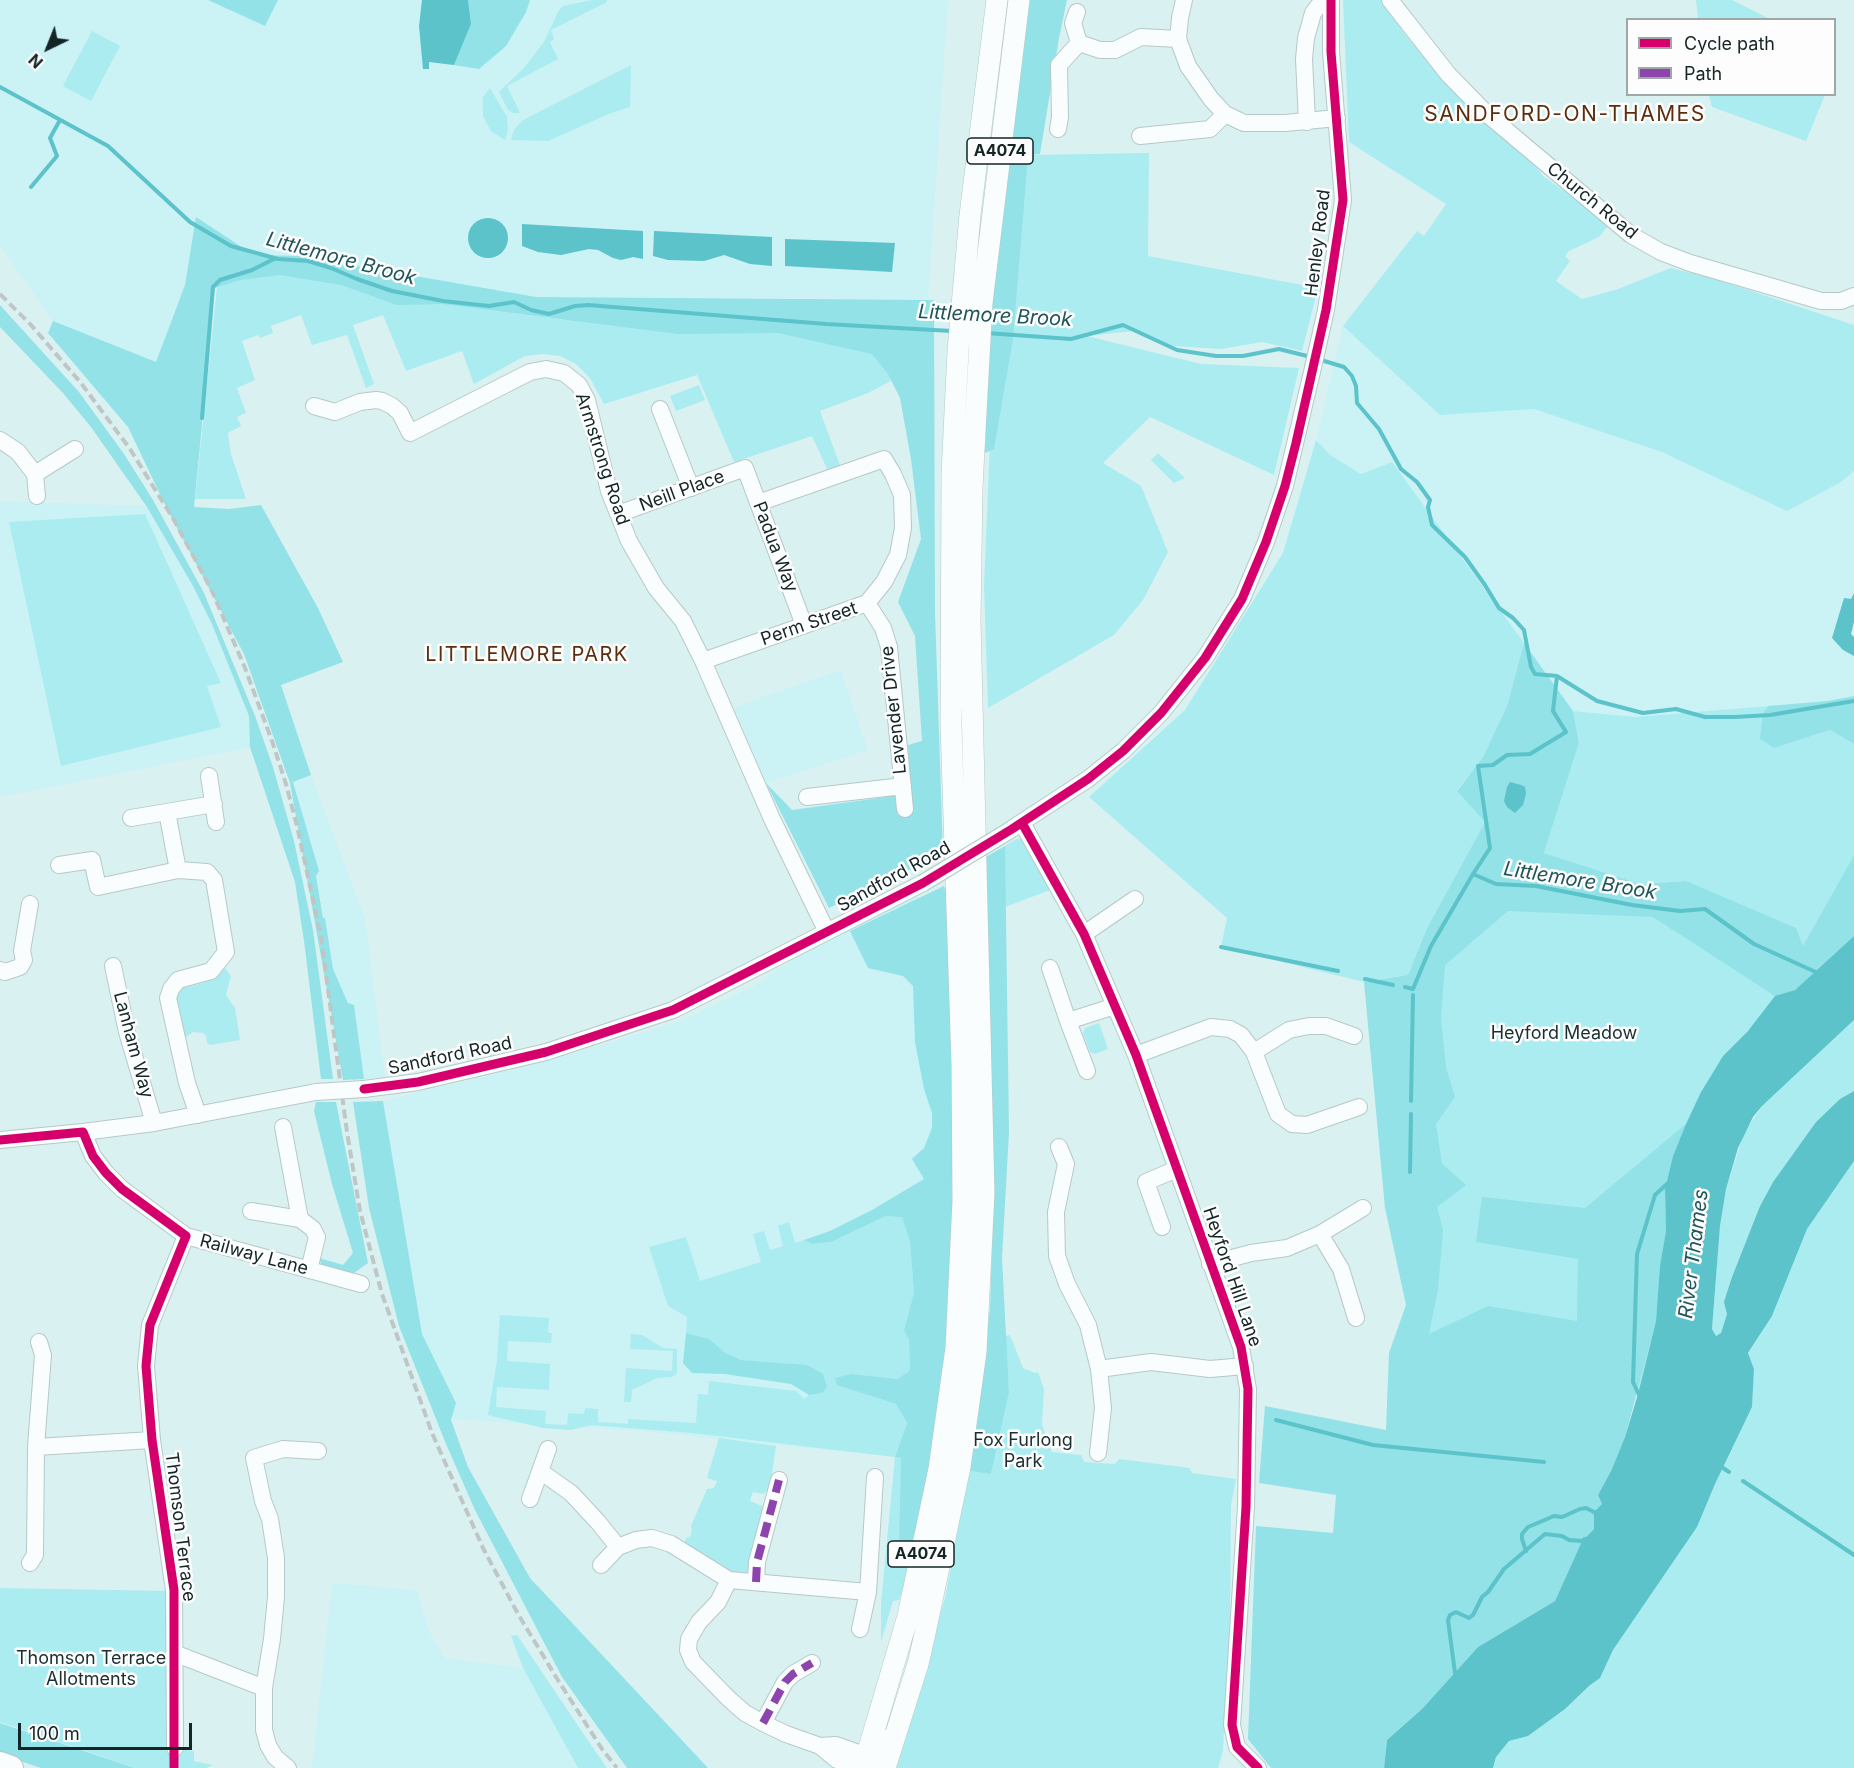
<!DOCTYPE html>
<style>
body{margin:0}
#map{position:relative;width:1854px;height:1768px;overflow:hidden;background:#daf1f2;font-family:Inter,sans-serif}
canvas{display:block}
.legend{position:absolute;left:1626px;top:18px;width:210px;height:78px;box-sizing:border-box;background:#fdfdfd;border:2px solid #a0a7a7;margin:0;padding:8px 10px;list-style:none;font-size:18px;color:#142526}
.legend li{display:flex;align-items:center;gap:12px;height:30px}
.legend b{width:30px;border:2px solid #a0a7a7}
.north{position:absolute;left:18px;top:18px;width:60px;height:60px;-webkit-text-stroke:4px #fdfdfd;paint-order:stroke;rotate:223deg;font-size:16px;font-weight:700;line-height:24px;text-align:center;color:#142526}
.north::after{content:'';display:block;margin:auto;width:21px;height:27px;background:#142526;clip-path:polygon(50% 0,100% 100%,50% 72%,0 100%)}
.scale{position:absolute;left:18px;top:1723px;width:174px;height:27px;box-sizing:border-box;border:3px solid #142526;border-top:0;padding-left:8px;font-size:18px;line-height:21px;white-space:nowrap;color:#142526;-webkit-text-stroke:4px #fdfdfd;paint-order:stroke}
</style>
<div id="map">
<canvas width="1854" height="1768"></canvas>
<ul class="legend">
<li><b style="height:8px;background:#d6006c"></b>Cycle path</li>
<li><b style="height:8px;background:#8e44ad"></b>Path</li>
</ul>
<div class="north">N</div>
<div class="scale">100 m</div>
</div>
<script>
const ctx = document.querySelector('canvas').getContext('2d');
ctx.lineJoin = 'round';
function fill(path, color) { ctx.fillStyle = color; ctx.fill(path, 'evenodd'); }
const poly = rows => new Path2D(rows.map(r => 'M' + r).join(''));
function stroke(path, color, width, dash) { ctx.strokeStyle = color; ctx.lineWidth = width; ctx.lineCap = dash ? 'butt' : 'round'; ctx.setLineDash(dash || []); ctx.stroke(path); }
function drawText(font, color, halo, rows, align = 'center') {
  ctx.font = font + ' Inter,sans-serif'; ctx.lineWidth = 5; ctx.setLineDash([]); ctx.textBaseline = 'middle'; ctx.strokeStyle = halo; ctx.fillStyle = color; for (const [text, x, y, turn = 0] of rows) {
    ctx.save(); ctx.translate(x, y); ctx.rotate((+turn || 0) * Math.PI / 180); ctx.textAlign = isNaN(turn) ? turn : align; if (halo) ctx.strokeText(text, 0, 0); ctx.fillText(text, 0, 0); ctx.restore();
  }
}
fill(poly([
 [0,0,948,0,928,299,536,297,300,256,254,255,196,217,185,285,156,363,53,321,0,246],
 [1343,326,1440,415,1534,409,1662,452,1841,482,1854,471,1854,593,1851,599,1843,650,1854,656,1854,696,1828,701,1635,717,1573,711,1392,462,1361,474,1330,455,1316,440],
 [0,501,147,506,193,586,212,624,249,716,250,747,0,797],
 [841,670,868,750,766,783,734,707],
 [311,775,365,919,385,1078,364,1079,354,1006,348,1003,333,969,316,873,293,782],
 [918,892,936,1096,895,1457,642,1431,451,1419,456,1402,422,1334,383,1101,551,1060,681,1021,752,987,819,942],
 [332,1583,417,1590,428,1629,444,1658,523,1668,578,1768,312,1768]
]), '#cbf2f5');
fill(poly([
 [592,0,607,0,607,2,551,30,554,39,550,42,558,59,507,86,520,113,514,113,508,110,499,92,524,68,544,42,559,10,563,6],
 [1343,0,1381,0,1403,32,1444,81,1484,122,1537,168,1543,176,1574,198,1608,226,1599,237,1569,251,1565,256,1570,261,1556,281,1582,299,1618,289,1671,268,1715,279,1854,325,1854,471,1841,482,1787,511,1662,452,1534,409,1440,415,1343,326,1417,231,1424,236,1446,204,1349,142],
 [1696,0,1732,0,1770,19,1698,19],
 [92,31,120,46,91,101,63,86],
 [631,65,630,107,611,113,548,141,511,140,514,130,523,120],
 [490,88,507,117,508,130,505,140,491,131,483,116,483,97],
 [1709,95,1709,94,1825,95,1806,141,1712,107],
 [1149,153,1148,256,1318,288,1302,351,1262,342,1221,349,1173,346,1133,331,1087,336,1201,364,1299,368,1274,475,1150,417,1103,463,1141,486,1168,552,1143,600,1114,635,988,708,984,585,990,443,1028,155],
 [307,270,441,304,558,319,877,335,891,381,868,393,820,411,841,468,829,473,812,436,734,462,697,375,604,404,590,378,576,364,560,356,542,354,525,356,474,384,462,351,406,371,383,315,353,325,374,384,366,388,347,335,312,345,301,315,271,326,273,333,260,338,258,335,242,341,255,380,237,388,246,413,237,417,241,426,228,433,231,454,246,499,195,499,217,287,229,279],
 [699,385,705,400,676,411,670,396],
 [1316,440,1330,455,1361,474,1392,462,1524,643,1507,706,1483,757,1457,790,1485,822,1427,928,1408,975,1364,982,1221,947,1227,918,1089,797,1185,710,1283,553],
 [1158,453,1185,478,1174,483,1151,460],
 [145,514,221,683,207,686,221,727,61,766,9,522],
 [1768,706,1763,713,1773,748,1830,730,1854,744,1854,855,1803,947,1686,881,1640,884,1544,853,1579,743,1573,711,1635,717],
 [1016,839,1021,839,1050,890,1005,907,1005,846],
 [1560,877,1807,979,1748,1031,1723,1056,1701,1092,1673,1156,1665,1189,1666,1231,1656,1321,1638,1394,1389,1378,1423,1313,1437,934],
 [225,968,231,976,226,995,235,1008,240,1040,210,1045,207,1043,206,1036,203,1033,193,1032,185,1038,177,1000,178,994,183,988,204,983,203,978,217,969],
 [1854,1020,1854,1091,1840,1099,1816,1122,1773,1182,1760,1206,1732,1277,1727,1314,1721,1333,1716,1336,1712,1329,1720,1226,1726,1189,1744,1133,1762,1106],
 [1099,1023,1108,1049,1095,1054,1090,1052,1083,1033,1085,1028],
 [1854,1161,1854,1768,1493,1768,1496,1757,1509,1741,1528,1736,1565,1709,1589,1686,1600,1678,1613,1650,1697,1527,1715,1484,1752,1407,1754,1369,1748,1354,1772,1316,1807,1229],
 [886,1216,902,1216,910,1242,914,1293,904,1330,909,1340,910,1370,898,1379,852,1374,838,1385,896,1404,907,1423,895,1457,901,1458,922,1522,912,1563,899,1600,893,1601,881,1642,881,1603,895,1457,692,1433,591,1425,571,1430,543,1428,488,1415,497,1361,500,1315,549,1318,548,1333,552,1333,551,1343,508,1341,507,1361,550,1364,549,1390,497,1387,496,1407,546,1411,545,1424,567,1425,568,1413,584,1414,585,1408,598,1409,598,1422,628,1424,628,1419,696,1423,698,1394,708,1395,709,1381,796,1391,804,1399,809,1395,822,1393,791,1364,741,1360,724,1352,709,1339,686,1333,687,1317,668,1306,649,1247,686,1237,700,1281,761,1262,753,1234,764,1231,770,1250,783,1246,778,1226,789,1222,795,1243,804,1240,812,1244,831,1242],
 [631,1334,642,1335,663,1348,677,1349,677,1373,672,1377,657,1378,632,1390,631,1402,624,1402,626,1368,672,1371,673,1351,630,1349],
 [1010,1335,1023,1368,1035,1373,1038,1372,1044,1389,1042,1425,1052,1452,1081,1455,1084,1462,1115,1464,1119,1459,1190,1468,1192,1473,1236,1479,1231,1505,1230,1619,1223,1751,1218,1768,896,1768,945,1598,969,1471,991,1474,1009,1393,1005,1336],
 [719,1438,776,1446,770,1488,763,1494,753,1492,750,1501,762,1506,765,1513,750,1567,745,1574,737,1573,721,1567,684,1544,686,1538,690,1537,692,1530,691,1526,707,1489,714,1488,717,1481,707,1478],
 [0,1588,170,1591,171,1748,169,1768,136,1768,0,1722],
 [517,1635,587,1739,607,1768,578,1768,523,1668,511,1636],
 [177,1749,194,1751,194,1761,213,1765,206,1768,176,1768]
]), '#abecf0');
fill(poly([
 [208,0,278,0,265,26],
 [468,0,530,0,526,12,506,46,479,69,454,65,471,24],
 [1030,0,1067,0,1059,38,1040,154,1028,155,1013,339,994,449,985,453,989,318,1007,151],
 [196,217,254,255,300,256,536,297,934,300,935,612,943,854,829,908,766,783,792,810,879,798,911,790,908,745,922,741,915,636,898,602,921,539,911,459,900,398,888,374,872,354,778,333,678,334,441,304,397,305,341,285,280,275,240,280,211,289,210,341,194,507,229,509,261,505,318,608,343,662,281,685,311,775,293,782,319,871,316,876,323,918,325,918,333,969,348,1003,354,1005,364,1079,343,1080,290,783,244,654,168,511,128,427,48,333,53,321,156,362,185,285],
 [0,305,79,392,124,454,153,500,204,593,255,716,273,767,294,841,313,930,333,1079,321,1079,304,941,295,882,250,747,249,716,212,624,193,586,147,507,91,427,63,393,0,327],
 [1524,643,1573,711,1579,743,1544,853,1640,884,1686,881,1796,928,1803,946,1854,855,1854,936,1795,990,1775,996,1653,917,1508,911,1445,965,1441,1018,1446,1067,1455,1097,1436,1124,1442,1164,1466,1185,1437,1207,1443,1230,1438,1290,1429,1334,1488,1306,1577,1321,1578,1259,1476,1242,1482,1197,1585,1208,1686,1124,1673,1156,1665,1189,1666,1231,1660,1266,1656,1321,1625,1437,1611,1471,1598,1495,1602,1504,1595,1512,1594,1529,1582,1541,1555,1601,1478,1647,1422,1709,1387,1740,1384,1768,1271,1768,1248,1739,1256,1526,1333,1533,1336,1495,1259,1483,1265,1406,1386,1430,1389,1353,1406,1305,1385,1208,1364,982,1408,975,1427,928,1485,822,1457,791,1483,757,1507,706],
 [1854,696,1854,744,1830,730,1774,748,1760,739,1763,713,1768,706,1828,701],
 [1005,846,1009,1132,1002,1258,1009,1393,991,1474,969,1471,990,1308,994,1183,984,858],
 [944,886,946,891,954,1104,955,1227,943,1377,922,1522,906,1551,899,1552,901,1458,895,1457,907,1423,896,1404,837,1385,835,1378,852,1374,898,1379,910,1370,909,1340,904,1330,914,1293,910,1242,902,1217,886,1216,831,1242,812,1244,804,1240,830,1231,872,1210,924,1179,912,1159,924,1148,932,1128,932,1113,924,1089,915,1042,913,986,903,976,868,968,850,931],
 [383,1101,422,1334,456,1403,451,1420,468,1467,530,1578,708,1768,627,1768,562,1677,475,1510,446,1444,399,1326,369,1208,353,1102],
 [316,1102,336,1102,368,1263,351,1275,323,1269,319,1258,343,1265,353,1253,332,1184,314,1111],
 [686,1333,709,1339,724,1352,741,1360,807,1365,823,1374,827,1387,822,1393,809,1395,791,1384,725,1374,692,1373,683,1363],
 [0,1723,135,1768,41,1768,0,1754]
]), '#92e2e7');
fill(poly([
 [422,0,468,0,471,24,454,65,429,62,429,69,423,69,419,26],
 '468 238a20 20 0 1 1 40 0a20 20 0 1 1-40 0Z',
 [522,224,643,231,643,259,633,257,621,260,613,258,598,250,589,249,561,255,538,252,522,246],
 [654,231,772,237,772,266,750,264,724,255,704,261,668,260,653,256],
 [785,239,895,243,892,272,785,266],
 [1854,593,1854,622,1851,634,1854,637,1854,656,1843,650,1832,638,1844,598,1851,599],
 [1510,782,1521,785,1525,787,1526,794,1523,805,1515,813,1507,807,1504,801,1507,787],
 [1854,936,1854,1020,1762,1106,1753,1117,1738,1148,1726,1189,1720,1226,1712,1329,1716,1336,1721,1333,1727,1314,1724,1302,1732,1277,1760,1206,1773,1182,1816,1122,1840,1099,1854,1091,1854,1161,1807,1229,1772,1316,1748,1353,1754,1369,1752,1407,1715,1484,1697,1527,1613,1650,1600,1678,1589,1686,1565,1709,1528,1736,1509,1741,1496,1757,1493,1768,1384,1768,1387,1740,1422,1709,1478,1647,1555,1601,1582,1541,1594,1529,1594,1512,1602,1504,1598,1495,1611,1471,1625,1437,1638,1394,1656,1321,1660,1266,1666,1231,1665,1189,1673,1156,1686,1124,1701,1092,1723,1056,1748,1031,1775,996,1795,990]
]), '#5bc3c9');
stroke(poly([
 [0,87,108,146,190,222,231,246,278,259,308,261,331,268,357,279,392,291,443,301,489,306,514,302,531,310,549,314,575,306,588,305,826,324,952,331],
 [31,187,57,156,50,138,60,120],
 [986,333,1071,339,1123,325,1177,350,1216,356,1243,356,1279,349,1311,357],
 [1321,360,1344,367,1352,376,1356,386,1357,403,1379,429,1401,469,1417,482,1430,500,1428,507,1432,525,1465,557,1485,585,1499,608,1513,618,1524,630,1531,667,1535,674,1557,676,1553,711,1566,732,1530,754,1507,755,1493,765,1478,766,1490,848,1473,874,1496,884,1536,886,1632,905,1680,911,1705,909,1754,944,1820,974],
 [202,418,213,287,220,280,252,270,274,259],
 [1557,676,1597,701,1643,713,1676,709,1705,717,1735,717,1770,715,1854,701],
 [1221,947,1338,971],
 [1365,979,1393,985],
 [1405,987,1413,989,1431,946,1473,874],
 [1411,1101,1413,995],
 [1410,1172,1411,1114],
 [1640,1397,1633,1382,1637,1254,1655,1195,1668,1183],
 [1276,1420,1373,1445,1544,1462],
 [1720,1466,1729,1472],
 [1743,1481,1854,1555],
 [1526,1551,1522,1539,1522,1534,1528,1527,1554,1516,1562,1517,1580,1509,1586,1508,1594,1512,1597,1515],
 [1455,1673,1448,1620,1450,1615,1456,1612,1469,1618,1473,1615,1482,1597,1488,1592,1504,1569,1545,1534,1562,1536,1569,1540,1582,1541,1585,1539]
]), '#5bc3c9', 4);
const minor = poly([
 [1184,0,1180,18,1178,39,1188,66,1211,99,1225,114,1244,123,1285,123,1337,118],
 [1390,0,1448,74,1487,114,1631,235,1661,252,1690,263,1821,301,1841,301,1854,296],
 [1077,12,1073,23,1079,43],
 [1307,122,1304,59,1306,38,1313,13,1323,0],
 [1058,129,1060,117,1059,65,1079,43,1100,50,1115,50,1141,37,1178,39],
 [1140,136,1210,129,1225,114],
 [314,406,335,412,360,402,376,400,382,401,392,406,400,413,410,433,530,372,546,369,564,373,579,385,587,400,609,491,629,541,656,588,683,621,703,661,772,819,827,932],
 [660,409,691,488],
 [0,440,18,452,35,474,37,496],
 [35,474,75,449],
 [618,514,745,468,804,625],
 [867,603,883,628,889,647,905,809],
 [703,661,867,603,884,582,898,555,903,528,902,495,893,474,884,459,758,503],
 [209,776,216,822],
 [807,797,903,786],
 [167,812,178,870],
 [131,818,214,804],
 [1022,823,1084,934,1136,1055,1241,1347,1248,1389,1246,1507,1232,1725,1237,1747,1258,1768],
 [1013,828,1088,779,1123,751,1161,713,1205,658,1242,599,1266,542,1285,486,1312,372,1326,310,1343,200,1331,52,1331,0],
 [59,865,92,860,98,887,178,870,207,872,214,880,226,952,211,971,178,980,171,989,168,998,187,1083,198,1115],
 [1084,934,1135,899],
 [113,966,127,1032,154,1123],
 [1050,968,1068,1021],
 [0,970,5,972,20,967,24,960,22,951,30,904],
 [1254,1052,1289,1030,1309,1026,1326,1026,1354,1036],
 [1136,1055,1211,1027,1230,1029,1241,1035,1254,1052,1278,1114,1292,1124,1307,1125,1359,1107],
 [1087,1071,1068,1021,1115,1006],
 [364,1089,418,1082,546,1052,673,1010,923,883],
 [283,1127,300,1219,313,1229,317,1237,309,1270],
 [83,1132,93,1156,106,1173,122,1189,186,1236,361,1284],
 [0,1140,83,1132,154,1123,316,1092],
 [1059,1147,1066,1164,1056,1212,1057,1256,1067,1284,1088,1325,1099,1369,1151,1362,1210,1369,1245,1366],
 [251,1211,300,1219],
 [1162,1227,1146,1182,1177,1169],
 [1320,1234,1363,1208],
 [1210,1264,1251,1253,1287,1248,1320,1234,1341,1269,1356,1318],
 [36,1447,43,1355,39,1342],
 [1098,1453,1103,1408,1099,1369],
 [540,1471,571,1493,598,1522,618,1547],
 [530,1499,548,1449],
 [30,1563,35,1555,36,1447,152,1440],
 [601,1565,618,1547,636,1540,652,1538,671,1544,729,1580,868,1592],
 [729,1580,718,1602,699,1622,689,1639,688,1650,693,1662,729,1699,745,1713,763,1723,786,1734,820,1746,837,1760,852,1765,863,1768,870,1766,879,1755,884,1738],
 [756,1582,757,1562,779,1480],
 [860,1629,868,1592,875,1477],
 [174,1653,264,1688,264,1730,268,1745,275,1757,288,1768],
 [264,1688,272,1639,276,1597,276,1558,270,1519,263,1501,254,1458,283,1449,318,1451],
 [763,1723,785,1682,793,1674,812,1663],
 [820,1746,836,1745,867,1756,875,1762],
 [175,1748,174,1590,152,1440,146,1366,150,1325,186,1236]
]);
const major = poly([
 [863,1768,908,1616,939,1469,956,1348,963,1200,962,1065,951,724,952,473,958,351,970,215,997,0],
 [885,1768,918,1664,924,1638,960,1467,976,1352,984,1193,970,621,972,487,982,303,1019,0]
]);
const highway = poly([
 [0,1764,11,1768]
]);
stroke(minor, '#b6c8c9', 18);
stroke(major, '#b6c8c9', 22);
stroke(highway, '#b6c8c9', 26);
stroke(minor, '#f9fdfd', 16);
stroke(major, '#f9fdfd', 21);
stroke(highway, '#f9fdfd', 24);
stroke(poly([
 [0,294,31,325,81,383,130,449,174,520,212,591,245,668,272,741,286,784,297,826,321,937,347,1132,360,1211,382,1294,432,1433,483,1548,518,1614,556,1677,602,1749,617,1768]
]), '#bfc6c6', 4, [9, 4.5]);
const minorBridge = poly([
 [923,883,1012,829],
 [316,1092,364,1089]
]);
stroke(minorBridge, '#b6c8c9', 18, []);
stroke(minorBridge, '#f9fdfd', 16);
stroke(poly([
 [756,1582,757,1562,779,1480],
 [763,1723,785,1682,793,1674,812,1663]
]), '#8e44ad', 8, [15, 8]);
stroke(poly([
 [1022,823,1084,934,1136,1055,1241,1347,1248,1389,1246,1507,1232,1725,1237,1747,1258,1768],
 [364,1089,418,1082,546,1052,673,1010,923,883,1012,829,1088,779,1123,751,1161,713,1205,658,1242,599,1266,542,1285,486,1296,443,1326,310,1343,200,1331,52,1331,0],
 [0,1140,83,1132,93,1156,106,1173,122,1189,186,1236,150,1325,146,1366,152,1440,174,1590,174,1768]
]), '#d6006c', 9);
for (const [x, y, w] of [
 [1000,151,66],
 [921,1554,66]
]) { const box = new Path2D(); box.roundRect(x - w / 2, y - 13, w, 26, 4.5); ctx.fillStyle = '#fdfdfd'; ctx.fill(box); stroke(box, '#142526', 1.5); }
drawText('bold 16px', '#142526', null, [
 ["A4074",1000,151],
 ["A4074",921,1554]
]);
drawText('18px', '#142526', '#fdfdfd', [
 ["Church Road",1592,201,39],
 ["Henley Road",1318,243,-83],
 ["Armstrong Road",602,459,72],
 ["Neill Place",682,491,-20],
 ["Padua Way",775,547,69],
 ["Perm Street",809,624,-19],
 ["Lavender Drive",894,710,-96],
 ["Sandford Road",894,877,-29],
 ["Lanham Way",133,1045,75],
 ["Sandford Road",450,1056,-12],
 ["Railway Lane",254,1255,15],
 ["Heyford Hill Lane",1232,1277,71],
 ["Thomson Terrace",180,1527,83]
]);
drawText('18px', '#192f30', '#fdfdfd', [
 ["Heyford Meadow",1564,1034],
 ["Fox Furlong",1023,1441],
 ["Park",1023,1462],
 ["Thomson Terrace",91,1659],
 ["Allotments",91,1680]
]);
drawText('italic 20px', '#20565a', '#fdfdfd', [
 ["Littlemore Brook",341,259,15],
 ["Littlemore Brook",995,316,3],
 ["Littlemore Brook",1580,881,9],
 ["River Thames",1694,1254,-83]
]);
ctx.letterSpacing = '1.5px';
drawText('20px', '#5c2e0e', '#fdfdfd', [
 ["LITTLEMORE PARK",527,655]
]);
ctx.letterSpacing = '0px';
ctx.letterSpacing = '1.5px';
drawText('21px', '#5c2e0e', '#fdfdfd', [
 ["SANDFORD-ON-THAMES",1565,115]
]);
ctx.letterSpacing = '0px';
</script>
